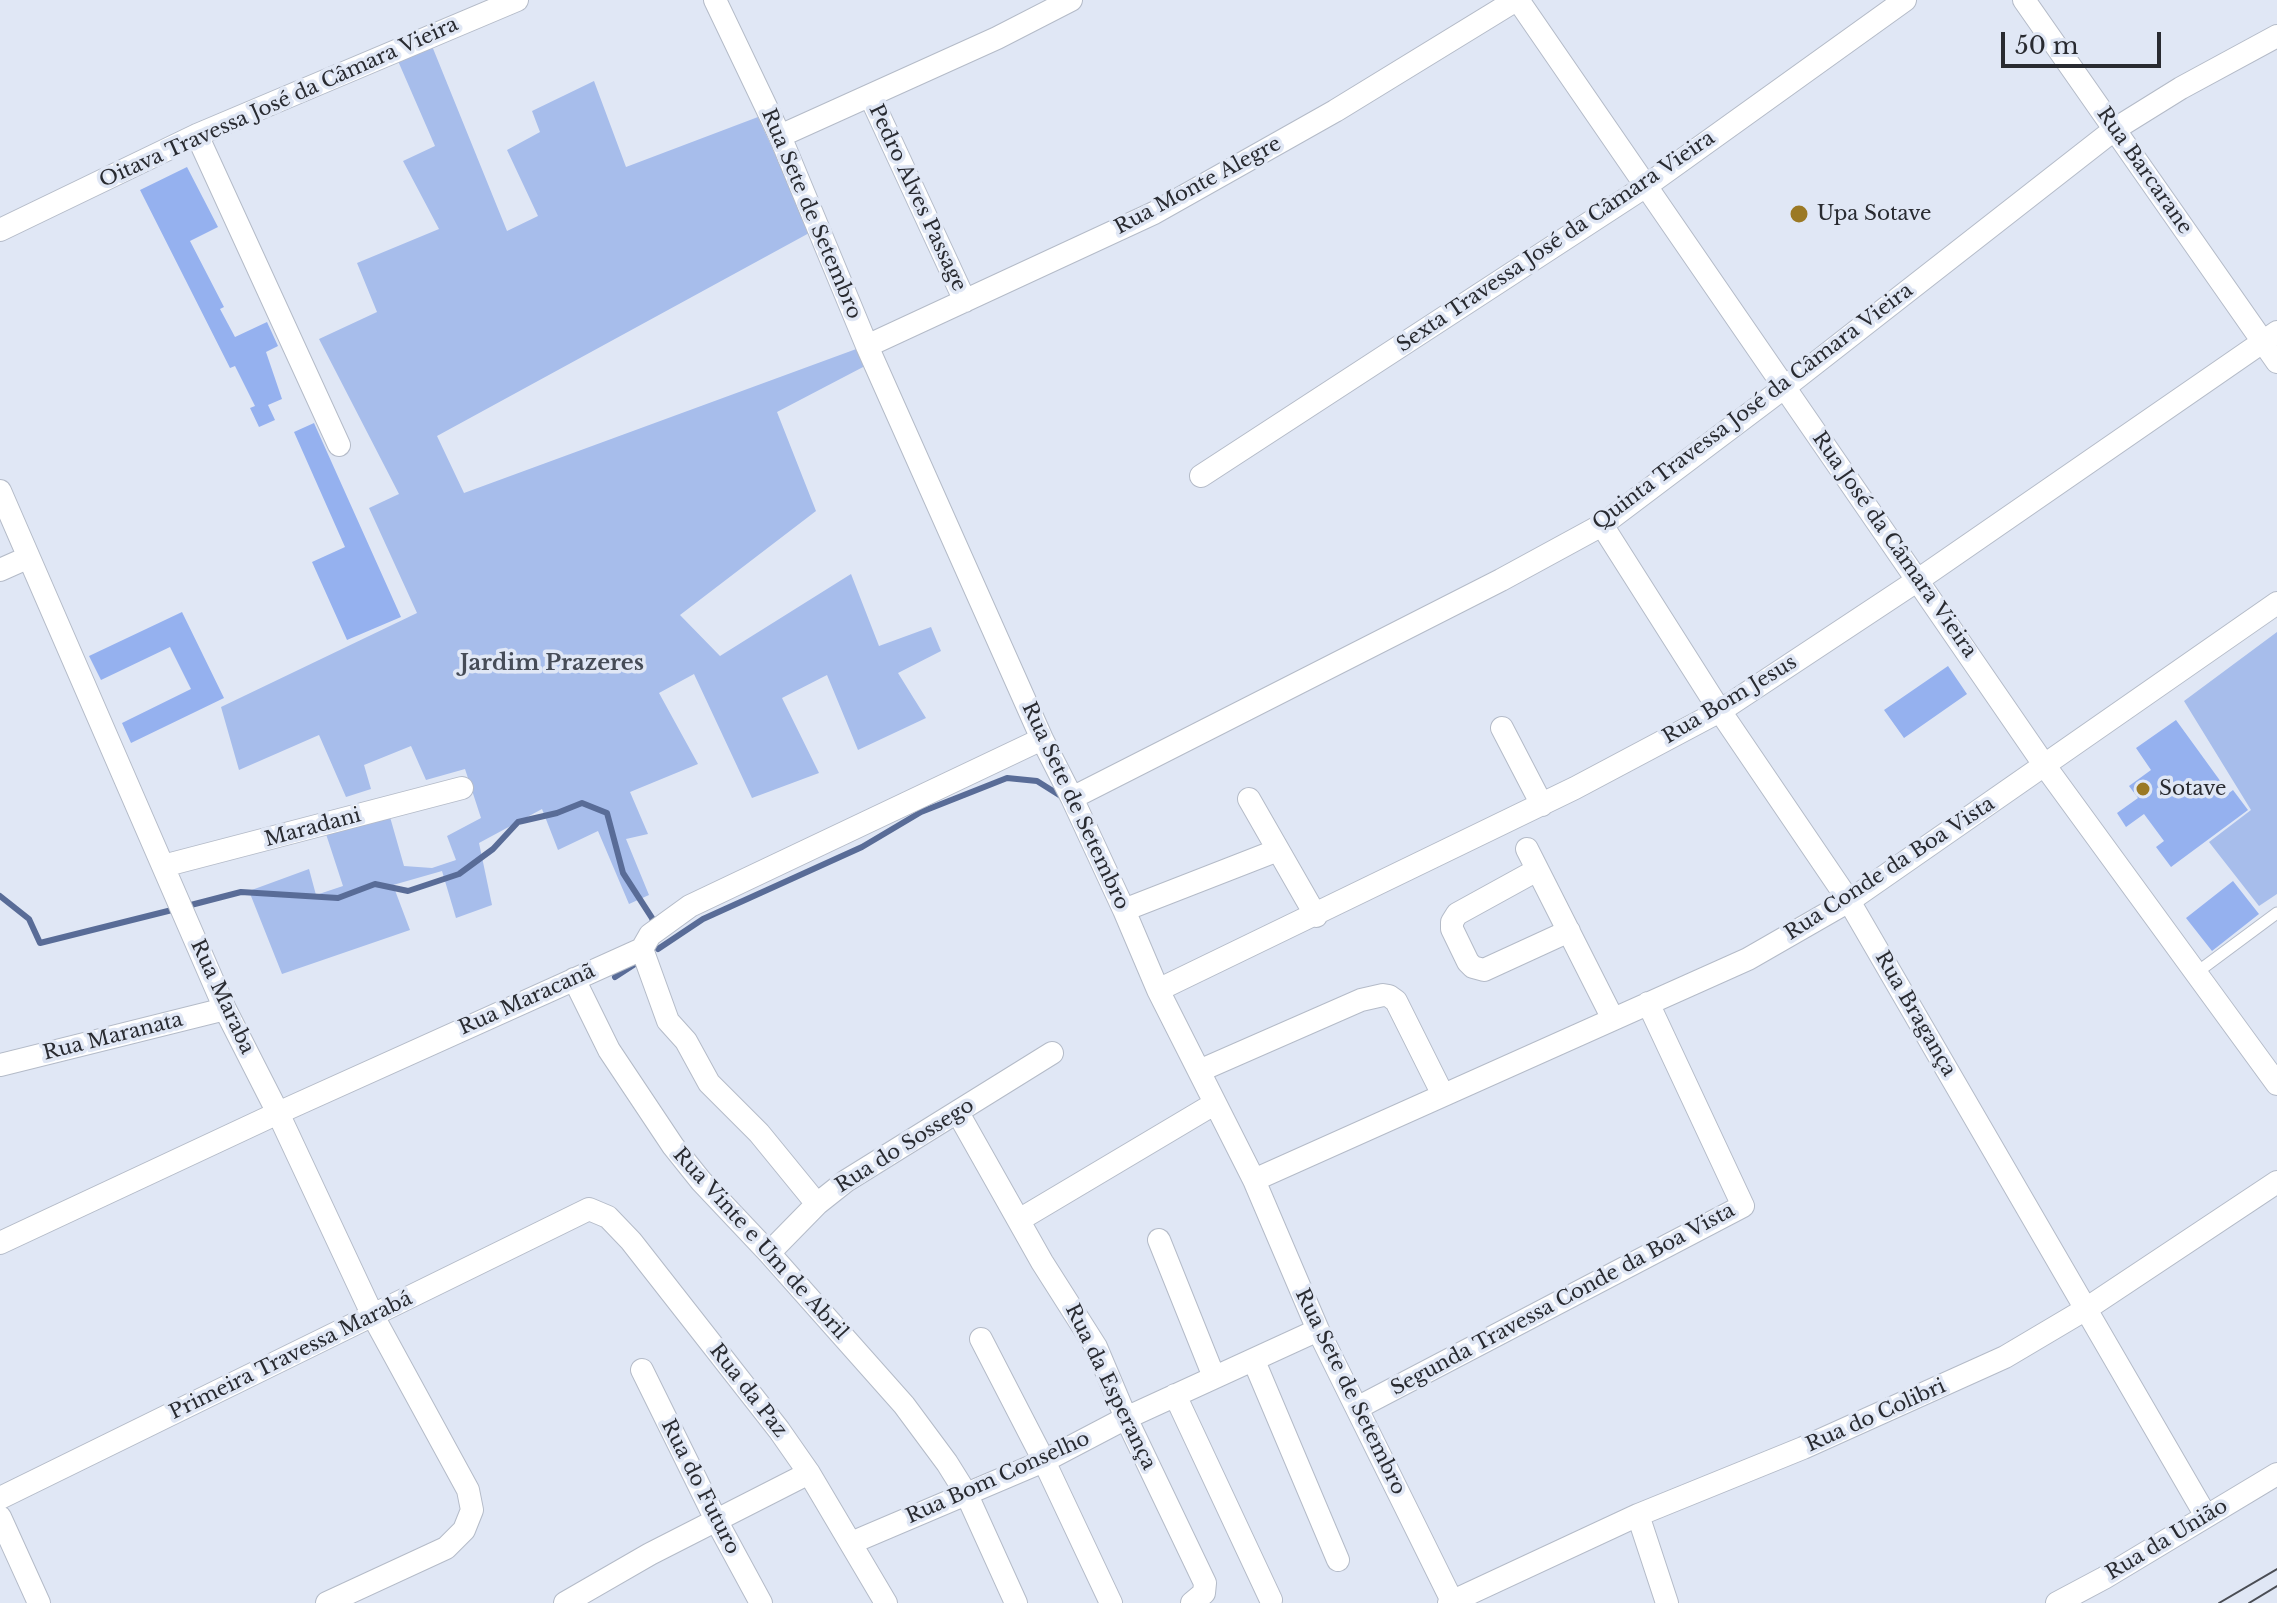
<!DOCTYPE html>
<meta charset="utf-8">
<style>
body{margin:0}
#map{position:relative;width:2277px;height:1603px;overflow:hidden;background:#e0e7f5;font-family:"Libre Baskerville",serif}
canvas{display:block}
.scale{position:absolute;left:2001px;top:32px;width:160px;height:36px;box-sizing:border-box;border:4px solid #292b31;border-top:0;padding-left:10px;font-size:24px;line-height:28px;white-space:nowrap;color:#292b31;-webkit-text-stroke:6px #e0e7f5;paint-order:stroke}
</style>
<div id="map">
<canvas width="2277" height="1603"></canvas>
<div class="scale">50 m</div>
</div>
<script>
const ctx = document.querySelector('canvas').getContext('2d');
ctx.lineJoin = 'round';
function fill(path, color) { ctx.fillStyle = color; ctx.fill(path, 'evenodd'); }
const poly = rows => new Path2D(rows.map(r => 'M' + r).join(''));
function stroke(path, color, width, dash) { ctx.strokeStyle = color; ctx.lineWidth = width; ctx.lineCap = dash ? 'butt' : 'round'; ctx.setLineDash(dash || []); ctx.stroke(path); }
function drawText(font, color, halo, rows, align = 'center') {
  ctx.font = font + ' "Libre Baskerville",serif'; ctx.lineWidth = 7; ctx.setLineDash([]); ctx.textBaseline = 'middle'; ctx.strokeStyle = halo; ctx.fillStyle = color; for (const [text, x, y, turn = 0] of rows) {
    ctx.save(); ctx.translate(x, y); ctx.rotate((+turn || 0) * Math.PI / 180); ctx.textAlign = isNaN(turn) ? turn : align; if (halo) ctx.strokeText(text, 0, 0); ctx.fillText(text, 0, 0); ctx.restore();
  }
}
fill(poly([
 [432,46,507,231,538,216,507,150,540,132,532,111,594,81,626,167,758,117,811,232,437,436,464,493,859,348,865,366,777,412,816,511,680,615,720,656,851,574,879,646,931,627,941,651,898,673,926,718,858,750,827,675,782,698,819,773,752,798,694,674,659,693,698,764,630,792,648,834,626,839,649,895,629,904,598,831,558,850,542,809,479,843,492,905,456,918,442,871,393,885,410,930,282,974,249,891,309,869,316,895,343,886,326,834,390,817,404,866,432,868,456,860,447,836,481,818,465,769,426,780,411,746,364,765,371,789,346,797,319,735,239,770,221,707,417,613,369,508,399,494,319,339,377,312,357,263,439,229,403,161,435,146,398,61],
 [2277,632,2277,894,2259,906,2209,842,2251,810,2184,701]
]), '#a7bdeb');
stroke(poly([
 [0,896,29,919,40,943,176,909],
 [187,906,241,892,338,898,375,884,408,891,459,874,493,849,518,822,557,813,582,803,607,813,623,873,652,918,654,926],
 [658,949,703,919,862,847,921,812,1007,778,1037,781,1064,798],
 [615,977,638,962]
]), '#596c97', 6);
fill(poly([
 [187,167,218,227,190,241,224,307,220,309,235,337,267,322,278,346,266,352,282,399,268,405,275,420,259,427,250,408,255,406,235,366,230,368,140,190],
 [314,423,401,617,347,640,312,562,345,547,294,432],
 [182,612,224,698,131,743,122,723,191,689,170,647,101,680,89,656],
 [1948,666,1967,694,1904,738,1884,710],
 [2176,720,2229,793,2233,790,2248,810,2171,867,2156,847,2164,841,2144,814,2126,827,2117,813,2138,798,2129,786,2151,770,2136,748],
 [2233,881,2259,914,2212,951,2186,918]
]), '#95b1ef');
const lane = poly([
 [2196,973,2277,913]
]);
const street = poly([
 [715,0,780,136,867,346,1042,739,1072,798,1124,910,1158,990,1254,1180,1318,1330,1453,1603],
 [1518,0,2045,766,2277,1084],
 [2024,0,2277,362],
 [870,96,965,301],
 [197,135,339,445],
 [780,136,997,38,1071,0],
 [0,230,197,135,517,0],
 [867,346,1154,213,1335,111,1516,0],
 [1201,476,1646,186,1905,0],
 [0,491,225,1009,278,1113,373,1316,468,1490,472,1510,464,1530,446,1548,327,1603],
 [1602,525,1720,711,1849,901,2206,1516],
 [0,570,27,558],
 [1502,728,1542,805],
 [1072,798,1501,580,1602,525,1785,387,2115,129,2181,88,2277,36],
 [1249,799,1316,916],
 [1527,849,1613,1019],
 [163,866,462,788],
 [1537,870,1457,914,1452,922,1452,929,1468,962,1473,967,1484,970,1569,931],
 [1124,910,1278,850],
 [642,949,668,1021,686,1041,709,1083,759,1133,817,1204],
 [574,979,609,1050,673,1146,701,1181,769,1253,904,1405,947,1463,967,1495,1016,1603],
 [1158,990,1575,788,1720,711,1918,580,2277,332],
 [0,1065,225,1009],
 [1199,1071,1361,1000,1383,995,1389,996,1396,1001,1443,1095],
 [958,1113,1042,1262,1096,1347,1126,1418,1205,1583,1204,1593,1192,1603],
 [1254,1180,1748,959,1849,901,2277,603],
 [1019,1220,1214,1104],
 [1159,1240,1214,1377],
 [0,1243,278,1113,642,949,650,935,690,906,1042,739],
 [769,1253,817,1204,846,1181,1052,1053],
 [981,1339,1044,1461,1111,1603],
 [1254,1361,1338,1560],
 [642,1370,716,1520,761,1603],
 [1175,1395,1271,1600],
 [1357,1408,1743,1206,1648,1003],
 [0,1498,589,1209,608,1217,631,1241,779,1430,809,1473,886,1603],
 [1638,1515,1667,1603],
 [0,1517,39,1603],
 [851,1543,1044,1461,1126,1418,1318,1330],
 [565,1603,650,1554,809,1473],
 [1449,1603,1638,1515,1803,1448,2005,1357,2086,1309,2277,1182],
 [2057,1603,2104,1578,2277,1474]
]);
stroke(lane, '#b4bbc8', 13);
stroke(street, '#b4bbc8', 24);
stroke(lane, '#fff', 11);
stroke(street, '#fff', 22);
stroke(poly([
 [2219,1603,2277,1569],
 [2249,1603,2277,1586]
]), '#4a4d54', 2);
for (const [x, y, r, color] of [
 [1799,214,10,"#9b7924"],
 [2143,789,8,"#9b7924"]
]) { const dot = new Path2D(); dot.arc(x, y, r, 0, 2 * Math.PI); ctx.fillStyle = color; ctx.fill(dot); stroke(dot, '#e0e7f5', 3); }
drawText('20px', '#292b31', '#e0e7f5', [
 ["Oitava Travessa José da Câmara Vieira",279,103,-24],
 ["Rua Barcarane",2144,171,55],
 ["Rua Monte Alegre",1198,186,-28],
 ["Pedro Alves Passage",917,198,65],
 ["Rua Sete de Setembro",811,214,67],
 ["Sexta Travessa José da Câmara Vieira",1556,242,-34],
 ["Quinta Travessa José da Câmara Vieira",1753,407,-37],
 ["Rua José da Câmara Vieira",1894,545,55],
 ["Rua Bom Jesus",1730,700,-31],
 ["Rua Sete de Setembro",1075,806,65],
 ["Maradani",313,828,-15],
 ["Rua Conde da Boa Vista",1890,869,-33],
 ["Rua Maraba",222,997,65],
 ["Rua Maracanã",527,1000,-24],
 ["Rua Bragança",1915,1014,60],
 ["Rua Maranata",113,1037,-14],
 ["Rua do Sossego",905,1146,-32],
 ["Rua Vinte e Um de Abril",760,1244,48],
 ["Segunda Travessa Conde da Boa Vista",1563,1300,-28],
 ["Primeira Travessa Marabá",291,1356,-26],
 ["Rua da Esperança",1110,1387,64],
 ["Rua da Paz",748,1391,52],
 ["Rua Sete de Setembro",1350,1392,64],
 ["Rua do Colibri",1876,1416,-24],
 ["Rua Bom Conselho",998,1478,-24],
 ["Rua do Futuro",700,1487,63],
 ["Rua da União",2167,1540,-31]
]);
drawText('20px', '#292b31', '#e0e7f5', [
 ["Upa Sotave",1817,214],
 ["Sotave",2159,789]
], 'left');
drawText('bold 22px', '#464c57', '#e0e7f5', [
 ["Jardim Prazeres",552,664]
]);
</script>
